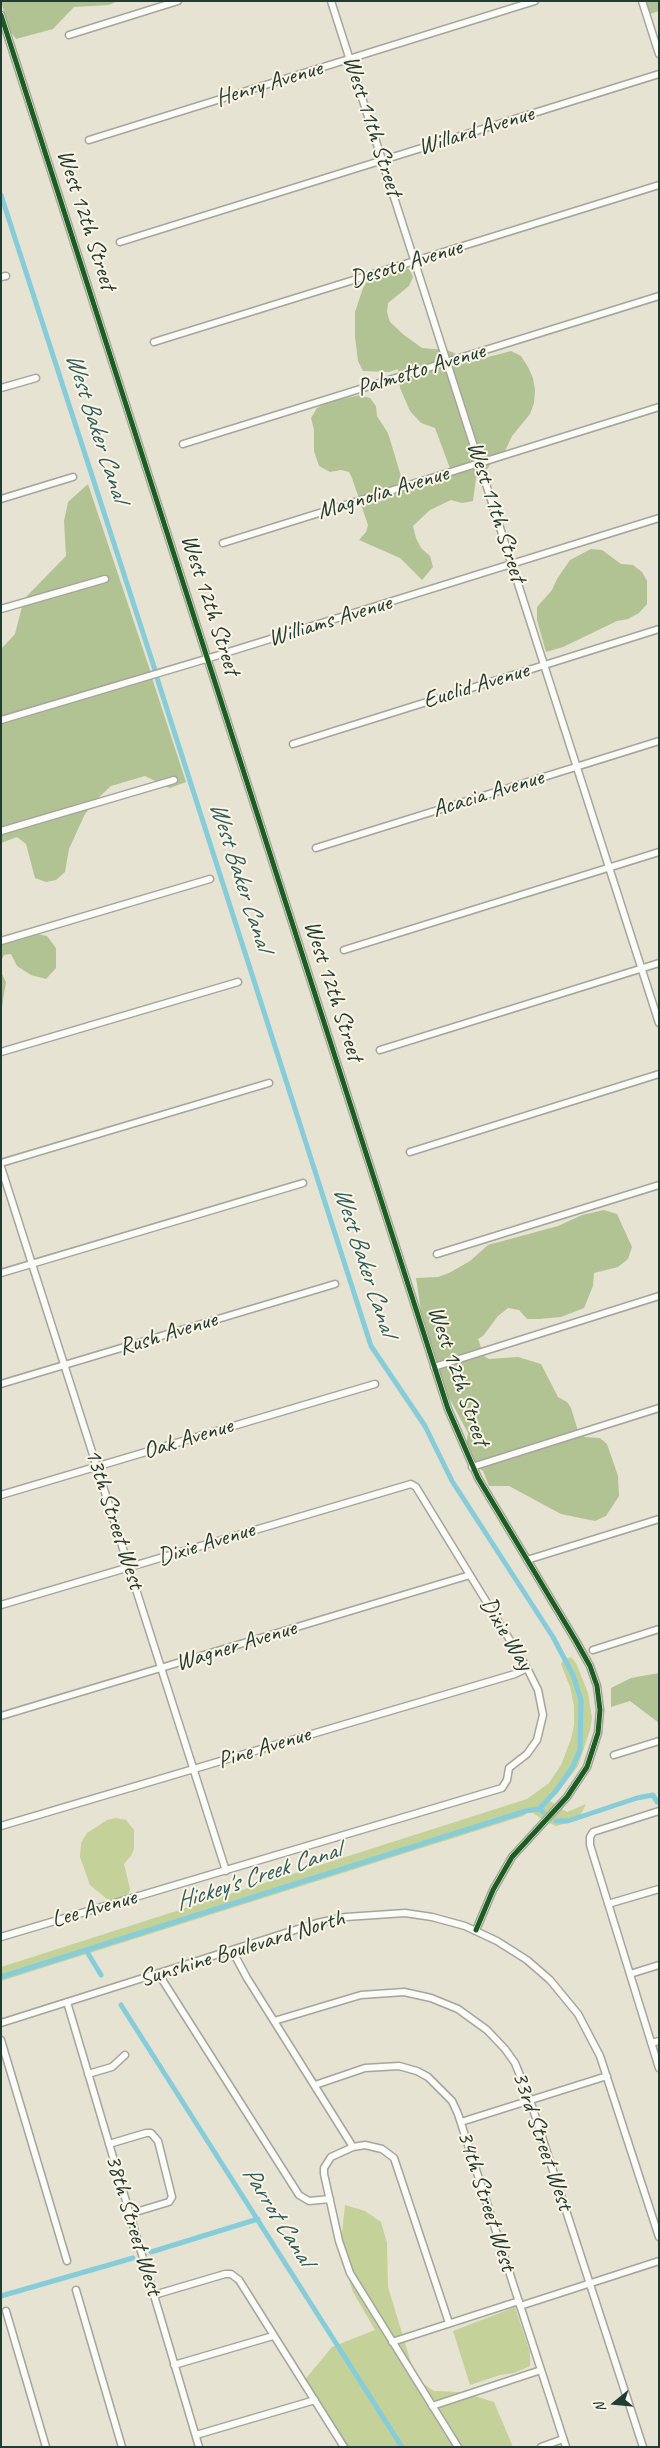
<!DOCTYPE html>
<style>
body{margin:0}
#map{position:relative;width:660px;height:2448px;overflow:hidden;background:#e7e3d3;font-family:Caveat,sans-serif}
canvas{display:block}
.frame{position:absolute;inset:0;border:2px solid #1f3d34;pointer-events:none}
.north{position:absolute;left:590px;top:2378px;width:50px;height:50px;-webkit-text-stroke:4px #fcf5e5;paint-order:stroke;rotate:253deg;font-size:14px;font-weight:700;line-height:20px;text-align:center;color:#1f3d34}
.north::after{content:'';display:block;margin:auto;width:18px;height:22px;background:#1f3d34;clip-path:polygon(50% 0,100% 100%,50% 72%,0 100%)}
</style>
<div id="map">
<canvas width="660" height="2448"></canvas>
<div class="frame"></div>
<div class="north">N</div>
</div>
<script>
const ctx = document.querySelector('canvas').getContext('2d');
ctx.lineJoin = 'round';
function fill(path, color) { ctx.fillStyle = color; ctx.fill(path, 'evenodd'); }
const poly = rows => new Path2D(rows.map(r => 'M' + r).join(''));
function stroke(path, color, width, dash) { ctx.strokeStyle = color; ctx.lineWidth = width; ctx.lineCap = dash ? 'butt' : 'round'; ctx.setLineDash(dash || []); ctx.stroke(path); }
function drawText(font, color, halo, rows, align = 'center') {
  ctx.font = font + ' Caveat,sans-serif'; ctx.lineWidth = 4; ctx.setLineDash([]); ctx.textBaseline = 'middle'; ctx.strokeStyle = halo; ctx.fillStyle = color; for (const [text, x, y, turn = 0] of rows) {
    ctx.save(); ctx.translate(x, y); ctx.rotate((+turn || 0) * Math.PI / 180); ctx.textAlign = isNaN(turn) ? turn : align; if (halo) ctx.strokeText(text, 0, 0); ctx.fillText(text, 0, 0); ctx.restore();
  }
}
fill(poly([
 [571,1657,576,1663,588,1693,592,1718,590,1730,578,1766,561,1788,550,1798,550,1801,556,1805,542,1819,533,1813,527,1813,523,1816,1,1981,1,1967,527,1799,549,1783,561,1765,571,1739,574,1725,574,1706,570,1687,561,1664,563,1660],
 [586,1804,578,1820,556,1826,547,1822,560,1808,567,1812],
 [116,1818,126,1820,134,1830,134,1849,131,1856,124,1864,130,1889,128,1896,116,1900,107,1899,90,1885,80,1857,81,1843,87,1833,107,1820],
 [345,2205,365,2211,381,2222,387,2243,388,2287,416,2379,434,2391,462,2392,494,2402,513,2447,347,2447,303,2382,332,2347,375,2330,353,2292,340,2252],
 [515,2307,530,2352,530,2366,514,2373,500,2375,470,2385,453,2331]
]), '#c4d199');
fill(poly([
 [1,1,118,1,109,5,74,7,53,29,16,39,9,30],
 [646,1,659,1,659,11,650,14],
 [403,266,410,270,413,277,409,286,388,303,387,312,390,322,404,335,422,348,447,350,473,361,511,351,521,356,528,367,533,378,535,390,534,403,530,414,512,436,505,451,497,455,485,472,476,478,473,501,462,503,451,500,430,510,413,526,416,538,421,548,430,556,433,567,422,580,400,558,359,540,366,532,368,525,352,478,349,472,341,470,330,472,319,466,314,451,314,430,311,418,317,408,329,402,360,395,370,398,376,406,377,416,388,433,404,486,451,471,435,428,421,423,410,411,400,388,398,369,389,372,363,371,358,361,355,337,355,312,363,288,369,278],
 [88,484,151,673,1,717,1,649,15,634,24,599,66,556,64,521,68,502],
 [591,549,602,550,621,564,633,565,642,572,647,581,647,604,639,613,628,619,617,621,563,647,546,652,537,620,537,607,552,590,557,579,570,560],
 [152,678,186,782,170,788,145,776,111,786,97,799,85,814,69,849,65,872,56,880,46,882,35,878,26,844,17,837,1,843,1,723],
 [32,933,47,936,56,948,56,968,46,979,31,975,17,966,11,954,4,955,1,961,1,943],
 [1,972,6,982,1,1013],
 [604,1210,617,1214,632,1247,628,1259,618,1267,594,1273,593,1286,584,1308,561,1317,539,1319,527,1319,519,1310,508,1308,498,1316,483,1336,478,1339,484,1356,489,1359,518,1357,541,1364,558,1397,567,1402,571,1408,579,1434,585,1437,600,1438,607,1444,618,1476,619,1496,606,1516,595,1521,561,1514,509,1486,489,1486,483,1471,475,1465,466,1447,468,1433,446,1392,421,1311,416,1278,438,1277,449,1273,470,1261,488,1245,558,1226,582,1215],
 [659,1673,659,1723,630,1701,611,1707,611,1688,631,1678]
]), '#b1c392');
stroke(poly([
 [1,195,155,670],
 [157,678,371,1346,425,1426,452,1481,553,1637,573,1675,581,1700,580,1750,572,1768,556,1791,539,1809],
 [556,1821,568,1821,637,1798,653,1795,657,1802],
 [86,1950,101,1975],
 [1,1977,529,1810,539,1809,543,1812],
 [121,2005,402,2447],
 [151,2252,258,2219],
 [1,2296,133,2258]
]), '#86ccd9', 5);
const minor = poly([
 [331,1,659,1023],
 [642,1,659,54],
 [1,15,448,1409,478,1478,576,1641,590,1666,597,1686,600,1710,598,1733,587,1767,567,1797,512,1857,493,1890,476,1930],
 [69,35,178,1],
 [89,140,535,1],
 [120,242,659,74],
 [1,277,6,276],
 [154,342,659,185],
 [1,388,36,378],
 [183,444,659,296],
 [1,499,73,477],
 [223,543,659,407],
 [1,609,105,579],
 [1,720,209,658,659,518],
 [293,744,659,629],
 [1,831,174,780],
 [316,848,659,741],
 [1,941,210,879],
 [344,950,659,852],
 [380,1050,659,963],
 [1,1052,238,982],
 [410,1152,659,1074],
 [1,1163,269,1083],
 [1,1167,226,1871],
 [437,1254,659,1185],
 [1,1273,303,1183],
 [434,1367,659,1296],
 [1,1384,335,1284],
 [472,1467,659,1408],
 [1,1495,375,1384],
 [527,1560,659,1519],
 [1,1605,411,1484,416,1487,527,1668,538,1690,543,1715,537,1740,527,1754,509,1768,507,1780,502,1788,1,1937],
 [593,1650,659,1629],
 [1,1716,470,1575],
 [614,1755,659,1741],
 [659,1811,593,1832,590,1837,590,1845,659,2068],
 [1,1826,515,1674,527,1668],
 [608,1904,659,1889],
 [232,1950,247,1978,353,2147],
 [158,1973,299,2195,309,2201,330,2199],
 [630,1974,659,1965],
 [67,2002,199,2447],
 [274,2021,361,1995,404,1992,431,1998,458,2009,487,2030,505,2049,515,2063,530,2100,643,2447],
 [1,2023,317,1923,346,1917,405,1913,432,1917,465,1926,497,1941,527,1960,550,1980,578,2014,600,2056,659,2237],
 [1,2040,67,2261],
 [651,2043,659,2041],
 [88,2074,112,2067,125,2055],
 [315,2085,365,2068,399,2066,417,2071,428,2077,452,2101,458,2114,566,2447],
 [461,2122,607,2076],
 [109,2144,146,2133,151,2133,158,2141,172,2197,169,2202,129,2214],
 [76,2290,122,2447],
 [154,2295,225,2274,231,2274,239,2280,344,2447],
 [520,2306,659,2261],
 [6,2311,46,2447],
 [449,2323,394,2158,382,2149,365,2145,353,2147,331,2157,324,2168,324,2174,339,2241,350,2273,458,2447],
 [392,2342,519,2301],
 [174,2365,273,2336],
 [432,2406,541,2370],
 [196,2435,315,2400],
 [541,2447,563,2439]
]);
stroke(minor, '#a4a59b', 9);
stroke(minor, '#fbfbf8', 6);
stroke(poly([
 [1,15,448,1409,478,1478,576,1641,590,1666,597,1686,600,1710,598,1733,587,1767,567,1797,512,1857,493,1890,476,1930]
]), '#1b5e20', 5);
drawText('24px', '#1f3d34', '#fcf5e5', [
 ["Henry Avenue",269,84,-17],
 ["West 11th Street",372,126,72],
 ["Willard Avenue",476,131,-17],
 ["West 12th Street",86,220,72],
 ["Desoto Avenue",406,264,-17],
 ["Palmetto Avenue",421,370,-17],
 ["Magnolia Avenue",383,493,-17],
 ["West 11th Street",496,512,72],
 ["West 12th Street",210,605,72],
 ["Williams Avenue",330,621,-17],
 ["Euclid Avenue",476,686,-17],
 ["Acacia Avenue",488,794,-17],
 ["West 12th Street",333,991,72],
 ["Rush Avenue",168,1334,-17],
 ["West 12th Street",458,1376,71],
 ["Oak Avenue",188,1439,-17],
 ["13th Street West",114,1519,72],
 ["Dixie Avenue",206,1544,-17],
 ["Dixie Way",506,1634,59],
 ["Wagner Avenue",236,1646,-17],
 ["Pine Avenue",264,1748,-17],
 ["Lee Avenue",94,1909,-16],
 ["Sunshine Boulevard North",242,1949,-17],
 ["33rd Street West",542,2141,71],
 ["34th Street West",486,2201,72],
 ["38th Street West",133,2225,73]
]);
drawText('italic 25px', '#2e5e5e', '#fcf5e5', [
 ["West Baker Canal",96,427,72],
 ["West Baker Canal",240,876,72],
 ["West Baker Canal",364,1261,72],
 ["Hickey's Creek Canal",258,1877,-18],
 ["Parrot Canal",277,2216,58]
]);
</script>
